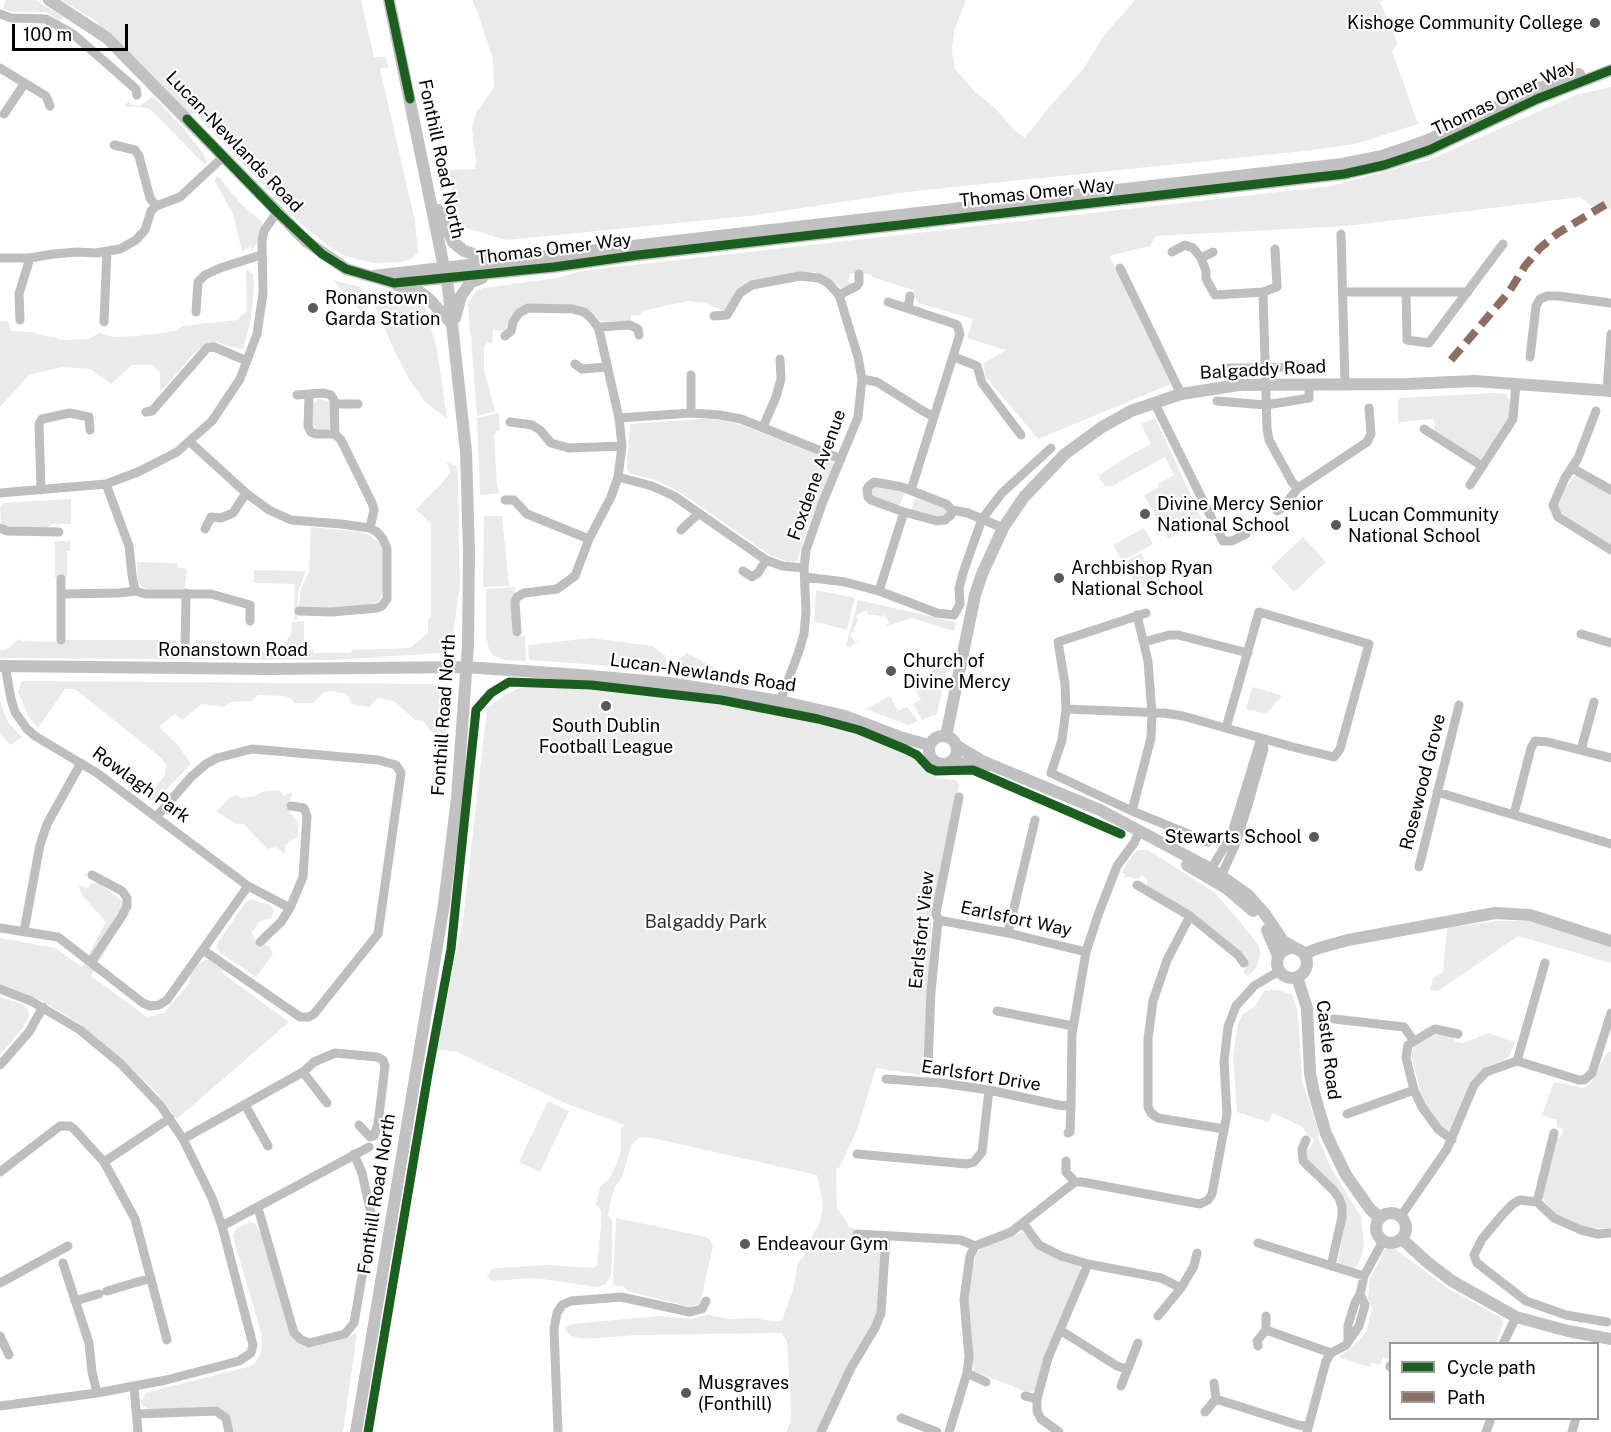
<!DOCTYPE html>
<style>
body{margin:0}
#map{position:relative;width:1611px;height:1432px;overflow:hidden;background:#fff;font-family:"Public Sans",sans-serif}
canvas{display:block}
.legend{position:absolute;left:1389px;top:1342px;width:210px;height:78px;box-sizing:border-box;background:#fff;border:2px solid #999;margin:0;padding:8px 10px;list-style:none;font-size:18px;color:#000}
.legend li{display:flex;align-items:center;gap:12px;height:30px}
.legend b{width:30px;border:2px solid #999}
.scale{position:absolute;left:12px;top:24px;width:116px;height:27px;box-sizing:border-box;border:3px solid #000;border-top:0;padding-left:8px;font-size:18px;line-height:21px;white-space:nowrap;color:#000;-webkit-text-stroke:4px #fff;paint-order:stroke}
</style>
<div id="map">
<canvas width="1611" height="1432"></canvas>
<ul class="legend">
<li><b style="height:8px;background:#1b5e20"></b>Cycle path</li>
<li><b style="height:8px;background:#8d6e63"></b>Path</li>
</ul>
<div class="scale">100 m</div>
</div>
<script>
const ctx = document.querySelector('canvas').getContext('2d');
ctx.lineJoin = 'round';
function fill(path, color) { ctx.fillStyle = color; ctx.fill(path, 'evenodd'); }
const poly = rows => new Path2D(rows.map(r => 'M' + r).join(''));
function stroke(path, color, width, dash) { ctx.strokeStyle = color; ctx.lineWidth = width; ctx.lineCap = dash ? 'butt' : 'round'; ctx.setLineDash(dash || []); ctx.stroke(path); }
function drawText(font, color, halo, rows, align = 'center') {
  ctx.font = font + ' "Public Sans",sans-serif'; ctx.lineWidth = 4.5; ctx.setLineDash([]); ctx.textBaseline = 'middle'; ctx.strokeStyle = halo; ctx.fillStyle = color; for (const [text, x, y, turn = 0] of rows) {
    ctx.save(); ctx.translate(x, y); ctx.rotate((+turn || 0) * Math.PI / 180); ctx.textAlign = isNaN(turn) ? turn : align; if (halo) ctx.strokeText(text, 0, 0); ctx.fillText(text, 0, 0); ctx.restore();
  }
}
fill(poly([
 [6,0,35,0,63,17,60,21,46,12,8,11,3,7],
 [61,0,361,0,374,57,385,57,389,67,380,69,415,221,418,252,410,260,400,262,374,263,345,256,327,245,300,223,194,113,189,115,147,71,93,19],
 [472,0,966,0,954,31,952,51,955,69,975,92,995,108,1015,131,1025,138,1049,107,1084,68,1103,37,1135,0,1383,0,1380,2,1398,44,1392,51,1418,124,1355,144,1304,151,915,191,748,216,506,240,463,227,446,170,475,169,476,161,472,128,476,113,494,88,493,60,479,16],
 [1611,87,1611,208,1600,213,1580,197,1347,226,1156,236,1150,246,1109,256,1171,384,1038,439,985,376,984,363,1006,350,967,338,973,319,918,303,913,290,872,277,872,275,864,273,851,273,848,282,854,283,843,289,824,276,814,272,793,274,755,281,725,311,722,311,706,303,688,301,642,311,642,315,631,315,631,321,600,321,593,312,582,307,526,305,513,313,504,331,493,330,492,343,488,342,484,346,484,370,495,411,477,416,471,337,475,339,470,335,468,304,476,291,483,288,558,278,581,271,1331,186,1429,160,1576,95],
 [153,96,183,128,203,153,207,162,205,165,149,108,124,106,129,101,131,105,140,106],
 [218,176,239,202,263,223,257,243,252,251,250,247,242,252,233,214,214,180],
 [246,269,253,274,254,287,251,319,243,350,216,342,198,349,160,392,160,373,153,365,132,365,111,384,91,369,62,367,29,375,0,407,0,322,8,321,11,331,31,332,62,340,89,339,99,333,114,337,138,336,176,331,182,326,238,320,247,310],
 [333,280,361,287,362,302,365,310,361,312],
 [385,292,411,297,419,300,425,307,437,349,447,419,424,401,409,379,397,356,372,300,375,293],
 [1495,393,1507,394,1511,405,1509,418,1480,460,1434,430,1435,424,1433,419,1400,422,1398,425,1398,401,1400,398],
 [319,399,328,401,331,404,332,423,329,429,324,431,318,431,311,422,312,407,314,402],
 [499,413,500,430,497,430,494,435,497,486,500,493,480,495,477,418],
 [1155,418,1202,519,1168,539,1144,495,1159,487,1158,484,1174,475,1165,457,1110,487,1108,485,1105,486,1096,472,1100,475,1127,457,1151,444,1141,424],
 [701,419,720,420,742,425,833,461,833,466,808,526,797,561,788,562,770,555,680,492,656,480,629,473,627,468,630,424],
 [446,462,456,466,458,471,460,584,452,643,448,642,441,653,333,660,0,658,0,650,6,650,19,639,21,641,53,642,68,640,176,640,176,652,196,652,196,640,224,641,225,652,277,651,291,635,292,622,304,621,304,650,314,650,314,653,351,653,352,650,410,648,428,633,428,618,431,617,431,524,416,509,442,483,451,471],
 [1577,475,1611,493,1611,546,1561,514,1557,509,1558,499,1573,477],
 [874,486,905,492,899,507,873,497,871,490],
 [916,495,944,506,948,512,942,518,911,511],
 [71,499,71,524,51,524,47,529,10,529,1,523,0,508,3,503],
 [484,516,502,516,509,586,483,587],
 [311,527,360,532,367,534,379,542,384,556,383,589,380,601,369,604,335,608,299,606,300,591,309,572],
 [1144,528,1153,544,1122,561,1113,545],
 [1303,537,1326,562,1294,592,1271,567],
 [55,541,70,541,70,551,67,551,67,578,55,578],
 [1141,553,1155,581,1138,590,1124,562],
 [137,562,177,563,177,567,187,569,184,591,152,590,144,588,138,583],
 [254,570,306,571,298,591,297,620,294,620,295,584,254,583],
 [515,587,515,593,512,601,514,637,525,636,526,661,505,660,493,655,489,649,486,637,486,589],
 [816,590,855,598,847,630,814,621],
 [858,600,956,622,954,631,912,618,886,626,884,626,889,623,885,615,880,617,878,615,869,615,866,610,856,616,858,621,854,628,855,631,850,634,855,642,860,640,850,647,846,646],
 [592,638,652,646,665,655,667,669,666,670,529,660,528,645],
 [687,653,718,670,720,672,720,677,680,672,678,668,679,660],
 [949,660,937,714,922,720,913,704,921,700,913,684],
 [22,681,434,684,441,687,444,692,448,753,423,721,415,720,394,701,378,698,369,707,351,704,350,698,344,693,330,691,323,693,313,703,294,703,290,698,283,696,258,695,252,701,231,702,224,707,202,704,182,720,174,714,159,727,177,744,191,764,155,801,147,798,165,775,166,764,159,756,75,689,65,689,38,728,29,717,18,692],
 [524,686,654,692,745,708,846,729,911,754,937,778,956,780,959,785,932,915,923,1075,876,1068,857,1130,839,1168,836,1169,837,1208,849,1225,847,1227,854,1228,855,1237,877,1238,882,1244,877,1312,874,1324,818,1432,786,1432,791,1421,791,1409,787,1342,782,1333,636,1335,587,1339,571,1336,565,1330,566,1327,572,1324,658,1316,692,1319,707,1315,732,1319,757,1318,775,1322,782,1320,793,1290,798,1262,803,1257,813,1234,820,1223,823,1204,817,1175,648,1137,639,1138,631,1145,622,1178,614,1188,608,1214,612,1221,612,1255,611,1274,606,1284,597,1287,535,1278,491,1281,487,1277,491,1270,497,1268,547,1265,594,1268,597,1265,601,1226,601,1210,596,1205,599,1192,600,1186,609,1179,617,1163,621,1150,621,1128,625,1125,565,1103,455,1051,436,1050,463,920,487,708,505,695],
 [1252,687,1281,695,1281,697,1266,714,1246,709],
 [890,696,898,711,907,707,918,721,908,725,866,709],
 [0,702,8,722,22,737,11,745,0,734],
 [279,790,284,796,292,792,288,809,298,823,298,836,285,845,285,854,276,847,267,849,244,824,237,824,216,812,230,797,235,795,241,798,255,796,262,792],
 [1139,850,1148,850,1215,893,1237,918,1259,946,1260,955,1258,962,1256,968,1248,976,1243,972,1247,966,1246,961,1198,916,1147,886,1147,879,1142,875,1138,879,1129,877,1124,878,1125,874,1122,873,1125,866,1135,852],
 [91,883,100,884,122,901,128,912,91,976,147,1017,164,1013,189,984,191,974,197,965,205,960,209,960,223,969,222,973,289,1022,177,1119,158,1094,125,1062,80,1024,44,1002,0,984,0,938,55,948,82,967,106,922,81,894,79,885,88,888],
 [251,899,270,905,274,911,271,918,260,921,252,932,255,941,261,945,269,946,273,954,256,977,221,953,216,946,245,903],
 [1497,921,1528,921,1611,947,1611,963,1518,936,1438,991,1430,990,1433,978,1443,972,1447,928],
 [1265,990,1278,990,1292,995,1297,1009,1299,1030,1302,1081,1317,1126,1319,1135,1317,1136,1331,1168,1361,1217,1364,1244,1362,1255,1355,1269,1339,1264,1338,1262,1346,1217,1346,1206,1340,1192,1307,1160,1306,1150,1311,1147,1314,1139,1307,1135,1303,1127,1273,1113,1268,1122,1237,1112,1233,1056,1238,1023,1243,1014,1254,1007],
 [0,997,22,1004,28,1009,29,1015,24,1026,0,1055],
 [1488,1033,1515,1042,1510,1054,1506,1059,1486,1067,1472,1082,1454,1131,1446,1133,1431,1116,1421,1094,1411,1054,1415,1046,1428,1038,1439,1034,1450,1035,1456,1042,1463,1043],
 [1608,1051,1611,1052,1611,1229,1585,1227,1567,1220,1554,1214,1542,1197,1556,1140,1561,1136,1563,1129,1557,1127,1557,1120,1542,1115,1554,1082,1584,1088,1590,1084],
 [548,1101,569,1111,540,1172,519,1162],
 [616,1218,706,1237,711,1241,713,1247,700,1303,691,1307,630,1292,622,1286,613,1285],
 [249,1222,255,1223,259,1231,263,1231,292,1339,301,1345,311,1347,345,1339,354,1334,357,1334,343,1432,234,1432,230,1415,216,1406,150,1410,141,1404,140,1400,144,1399,145,1394,149,1392,247,1367,253,1365,260,1355,262,1342,261,1333,233,1236,236,1229],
 [1021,1232,1079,1265,1081,1271,1054,1331,1044,1359,1037,1389,1029,1393,974,1371,967,1296,976,1254,983,1247],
 [1391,1246,1447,1288,1502,1318,1503,1324,1496,1343,1390,1344,1390,1360,1383,1357,1380,1365,1372,1362,1370,1367,1338,1357,1355,1345,1366,1332,1372,1309,1368,1299,1370,1278,1379,1262,1384,1250]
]), '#eaeaea');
stroke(poly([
 [0,14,11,18,46,19,73,34,136,89,137,95],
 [0,68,46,96,50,106],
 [4,114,25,83],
 [114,145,135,150,139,156,150,198,156,206],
 [1341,234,1345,384],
 [1172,252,1185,245,1193,248,1201,258,1206,271,1206,279,1215,295,1263,292,1267,429,1269,440,1292,482,1298,488,1367,442,1371,434,1369,408],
 [0,258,30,258,53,254,77,252,96,253,120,249,136,240,145,230,151,211,156,206,180,197,223,157],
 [1201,258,1213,252],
 [1120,268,1181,394],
 [1263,292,1277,287,1275,249],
 [1343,292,1468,292],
 [1406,292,1407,340,1429,343,1503,244],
 [839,295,857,286,859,283,859,274],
 [888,302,952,323,957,325,960,334,911,490],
 [908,308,910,296],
 [196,312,198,282,205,275,220,268,261,255],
 [714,316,727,315,740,293,752,285,800,276,819,278,828,283,839,295,858,357,862,379,858,417,822,504,806,550,804,568,806,611,804,634,798,654,780,701],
 [20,320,19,294,30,258],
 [104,322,107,251],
 [598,327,630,325,638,329,639,335],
 [505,336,511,331,513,322,519,313,528,308,573,309,584,312,590,317,598,327,600,334,619,418,622,446,618,477,611,497,589,539,575,576,557,589,524,593,517,597,515,602,517,632],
 [954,357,977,366,982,383,1021,435],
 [1530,357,1536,306,1540,299,1547,296,1558,296,1611,303],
 [575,364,582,369,606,367],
 [1225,368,1303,367],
 [691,375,691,413],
 [862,379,877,382,923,411,934,417],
 [1607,390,1611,334],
 [297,395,324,393,331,395,334,400,335,434,341,440,372,503,374,510,370,528],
 [309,396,308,426,311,432,316,434,335,434],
 [1217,401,1266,405,1309,398,1309,391],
 [1154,402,1223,541,1232,541,1246,534],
 [334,404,358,404],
 [1596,411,1578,458,1565,478,1553,505,1558,517,1611,550],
 [146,412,152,411,207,348,214,347,247,361],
 [619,418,691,413,720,415,741,419,841,459],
 [510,422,532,425,540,430,551,443,569,448,622,446],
 [763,427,776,397,781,379,780,359],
 [1424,429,1482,466],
 [190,442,246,493,269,510,291,520,341,524,370,528,377,532,383,539,387,549,387,599,382,606,377,608,332,612,299,611],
 [1572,468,1611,490],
 [618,477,652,486,674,496,766,560,782,566,804,568],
 [106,484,129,546,132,575,135,591],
 [1470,485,1513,419,1516,383],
 [41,490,39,424,42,419,70,413,89,417,90,430],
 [0,493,106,484,138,472,177,452,212,421,240,379,257,334,263,293,262,240,264,231,277,212],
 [505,500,514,500,527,514,589,539],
 [952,510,951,515,945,520,937,521,904,512,871,500,868,497,867,489,869,486,874,482,902,487,946,504,952,510,968,513,1003,528],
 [1277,511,1283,507,1298,488],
 [0,528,7,531,59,532],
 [205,529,211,517,221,518,233,513,246,493],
 [681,530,699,513],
 [743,571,752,577,758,573,766,560],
 [805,577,845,582,879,591,937,613,954,615,960,604,959,588,964,570,982,519,1002,493,1051,448],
 [879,591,904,512],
 [61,594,119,593,135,591,146,594,211,594,250,605,250,621],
 [1146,613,1058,642,1065,684,1066,709,1062,740,1051,773,1132,811,1208,842],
 [1581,634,1611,643],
 [61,640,61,579],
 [1144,642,1169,635,1178,635,1248,653],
 [185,652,186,593],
 [5,666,11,699,15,712,27,729,35,736,97,773,248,886,290,908],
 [1066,709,1164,713,1183,716,1293,747,1334,757,1340,749,1369,644,1259,612,1226,728],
 [1581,750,1594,702],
 [1437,792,1611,844],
 [1132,811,1151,738,1152,714,1148,661,1137,615],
 [1514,814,1531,748,1535,741,1548,742,1611,758],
 [157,816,191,777,206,764,217,758,252,749,378,760,396,765,401,773,378,934,314,1014,309,1017,300,1017,203,950],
 [1419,867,1459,705],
 [1214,875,1211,869,1231,836,1261,738],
 [1219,881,1236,843,1248,805,1264,749,1261,738],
 [1137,885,1190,916,1238,955,1244,963],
 [1190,916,1167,960,1153,1001,1148,1039,1148,1107,1151,1113,1158,1118,1224,1129],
 [938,920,1008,933,1086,952],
 [0,928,58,937,143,1003,150,1006,159,1005,167,1000,248,886],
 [24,931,40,845,47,824,81,763],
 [1008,933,1035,820],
 [260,942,281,922,290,908,303,877,307,816,304,808,291,806],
 [91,962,122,916,127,906,127,898,122,891,92,875],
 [0,989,31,1001,80,1030,121,1064,161,1106,183,1139,212,1198,222,1226,253,1345,251,1353,239,1361,166,1380,97,1393,0,1406],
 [997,1011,1073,1026],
 [1334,1019,1404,1027,1413,1040],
 [1517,1061,1579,1080,1584,1080,1592,1073,1611,1013],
 [1517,1061,1545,963],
 [0,1065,29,1032,43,1007],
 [925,1066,928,1065,931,992,938,920,936,913,959,797],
 [303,1072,327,1103],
 [886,1079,941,1083,989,1090,1058,1105,1071,1106],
 [245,1105,268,1146],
 [1347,1114,1414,1090],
 [1068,1133,1070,1132,1071,1106,1072,1034,1086,952,1098,915,1117,866,1134,843,1140,830],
 [183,1139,303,1072,314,1062,335,1053,377,1057,383,1060,385,1066,378,1124,374,1136,370,1137,359,1125],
 [1306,1140,1302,1149,1303,1161,1334,1191,1339,1198,1342,1207,1342,1217,1331,1266],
 [1452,1140,1438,1129,1422,1107,1414,1090,1406,1058,1408,1045,1426,1034,1435,1029,1458,1034],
 [857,1154,967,1164,974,1162,982,1152,989,1090],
 [1066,1161,1066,1172,1075,1182],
 [104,1162,170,1118],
 [0,1172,60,1126,70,1126,74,1129,104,1162,135,1219,167,1340],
 [1537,1202,1554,1133],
 [258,1208,294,1333,300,1339,309,1343,345,1334,354,1323,372,1218,362,1173,354,1154],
 [1401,1216,1447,1149,1474,1085,1486,1072,1517,1061],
 [1023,1223,1039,1245,1061,1256,1088,1264,1161,1278,1181,1288],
 [222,1226,369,1147],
 [857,1234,961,1240,975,1246],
 [1258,1243,1364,1276],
 [63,1263,89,1343,92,1372,97,1393],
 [0,1283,68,1246],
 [107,1291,151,1278],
 [75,1301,99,1294],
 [1158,1316,1181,1288,1194,1266,1197,1253],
 [1266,1316,1266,1330],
 [1607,1322,1566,1315,1526,1301,1477,1263,1474,1255,1482,1239,1503,1214,1513,1204,1520,1200,1537,1202,1554,1218,1581,1230,1598,1234,1611,1233],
 [1060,1330,1117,1366,1127,1369],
 [0,1336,9,1355],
 [1348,1341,1348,1325,1355,1303,1360,1294,1364,1276,1383,1241],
 [1503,1344,1516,1317],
 [1258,1346,1257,1341,1266,1330,1331,1353],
 [1390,1366,1390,1367],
 [967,1373,986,1382],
 [1121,1386,1138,1343],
 [134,1387,138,1432],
 [1025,1396,1037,1399],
 [1216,1399,1298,1425,1308,1426],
 [1205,1412,1216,1399,1214,1383],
 [137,1414,216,1411,226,1418,229,1432],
 [901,1418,937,1432],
 [558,1432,554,1329,557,1313,562,1305,571,1301,621,1297,690,1312,702,1309,706,1301],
 [821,1432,851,1368,875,1328,881,1313,886,1236],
 [949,1432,967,1373,969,1357,964,1299,970,1256,975,1246,1011,1232,1075,1182,1082,1182,1200,1204,1208,1200,1212,1194,1227,1114,1224,1062,1228,1027,1236,1006,1254,986,1279,971],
 [1059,1432,1041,1419,1037,1411,1037,1399,1048,1358,1088,1264],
 [1307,1432,1326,1361,1331,1353,1346,1345,1359,1326,1365,1305,1360,1294],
 [1486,1432,1491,1418],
 [1572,1432,1576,1418]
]), '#bebebe', 9);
stroke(poly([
 [49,0,107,38,306,241,346,269,394,283,554,267,638,255,1344,174,1384,165,1429,150,1537,99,1611,70],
 [438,210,453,242,464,251,489,259],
 [373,276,1342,164,1382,156,1426,141,1534,90,1579,74],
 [397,285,420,292,429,299,452,324],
 [455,318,461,296,471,282,482,278],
 [0,666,268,669,465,667,580,675,669,683,780,701,845,716,903,738,929,745],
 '929 750a14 14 0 1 1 28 0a14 14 0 1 1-28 0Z',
 [946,736,975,595,982,574,1003,528,1024,497,1065,454,1102,427,1131,411,1181,394,1239,385,1407,384,1475,381,1611,391],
 [957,746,982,761,1100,810,1211,869,1248,895,1265,914,1283,941,1295,948],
 [950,762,968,764,985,768],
 [1187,865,1226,888,1253,911],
 [1267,930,1278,956],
 '1277 963a15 15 0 1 1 30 0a15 15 0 1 1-30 0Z',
 [1304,954,1319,948,1348,940,1495,913,1530,915,1611,941],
 [1297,977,1307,1008,1310,1073,1314,1093,1326,1134,1346,1175,1370,1209,1380,1218],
 '1376 1228a15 15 0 1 1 30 0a15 15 0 1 1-30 0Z',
 [1402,1239,1427,1262,1452,1281,1516,1317,1568,1331,1611,1339],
 [356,1432,444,904,457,798,468,645,469,552,466,452,448,287,389,0]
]), '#c1c1c1', 12);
stroke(poly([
 [1451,360,1509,292,1525,266,1540,248,1558,233,1611,201]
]), '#8d6e63', 8, [15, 8]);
stroke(poly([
 [389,0,410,99],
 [187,119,277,212,322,254,346,269,394,283,554,267,638,255,1344,174,1384,165,1429,150,1537,99,1611,70],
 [368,1432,428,1074,451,949,476,710,491,693,509,682,591,685,721,700,818,719,859,730,905,749,917,755,929,768,936,771,973,770,1121,834]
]), '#1b5e20', 9);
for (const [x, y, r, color] of [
 [1595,23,6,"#595959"],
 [313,308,6,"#595959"],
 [1145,514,6,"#595959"],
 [1336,525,6,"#595959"],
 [1059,578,6,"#595959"],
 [891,671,6,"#595959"],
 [606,706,6,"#595959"],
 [1314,837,6,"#595959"],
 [745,1244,6,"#595959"],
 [686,1393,6,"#595959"]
]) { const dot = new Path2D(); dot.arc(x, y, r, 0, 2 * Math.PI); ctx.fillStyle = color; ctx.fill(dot); stroke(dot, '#fff', 2); }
drawText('18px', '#000', '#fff', [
 ["Kishoge Community College",1583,23,"right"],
 ["Ronanstown",325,298],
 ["Garda Station",325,319],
 ["Divine Mercy Senior",1157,504],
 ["National School",1157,525],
 ["Lucan Community",1348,515],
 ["National School",1348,536],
 ["Archbishop Ryan",1071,568],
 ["National School",1071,589],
 ["Church of",903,661],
 ["Divine Mercy",903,682],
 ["South Dublin",606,726,"center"],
 ["Football League",606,747,"center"],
 ["Stewarts School",1302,837,"right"],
 ["Endeavour Gym",757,1244],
 ["Musgraves",698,1383],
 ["(Fonthill)",698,1404]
], 'left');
drawText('18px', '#000', '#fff', [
 ["Thomas Omer Way",1504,98,-25],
 ["Lucan-Newlands Road",234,142,46],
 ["Fonthill Road North",441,159,78],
 ["Thomas Omer Way",1037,193,-6],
 ["Thomas Omer Way",554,249,-7],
 ["Balgaddy Road",1263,370,-3],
 ["Foxdene Avenue",817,475,-70],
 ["Ronanstown Road",233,650],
 ["Lucan-Newlands Road",703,673,8],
 ["Fonthill Road North",444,715,-86],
 ["Rosewood Grove",1423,782,-76],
 ["Rowlagh Park",141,785,36],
 ["Earlsfort Way",1016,919,12],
 ["Earlsfort View",922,930,-84],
 ["Castle Road",1328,1050,83],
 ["Earlsfort Drive",981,1076,9],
 ["Fonthill Road North",377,1194,-81]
]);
drawText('18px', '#2f2f2f', '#fff', [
 ["Balgaddy Park",706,922]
]);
</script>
